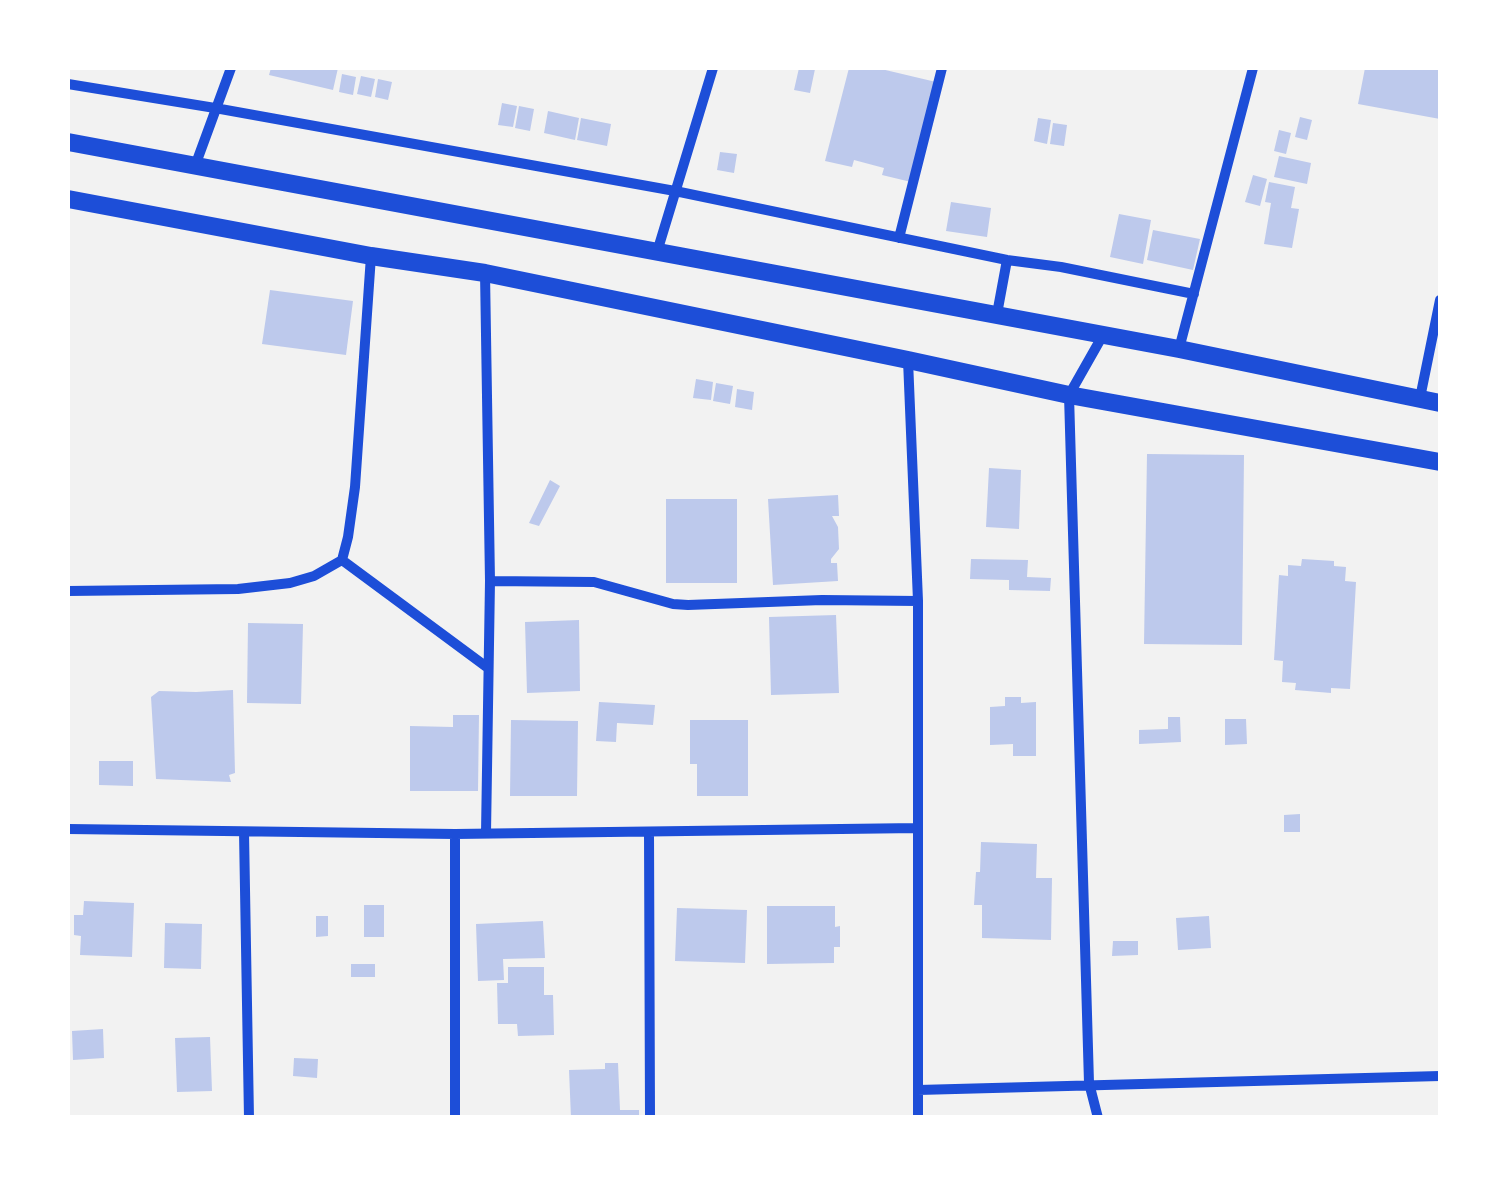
<!DOCTYPE html>
<style>
body{margin:0}
#map{position:relative;width:1508px;height:1185px;overflow:hidden;background:#f2f2f2;font-family:"Asap Condensed",sans-serif}
canvas{display:block}
.frame{position:absolute;inset:0;border:70px solid #fff;pointer-events:none}
</style>
<div id="map">
<canvas width="1508" height="1185"></canvas>
<div class="frame"></div>
</div>
<script>
const ctx = document.querySelector('canvas').getContext('2d');
ctx.lineJoin = 'round';
function fill(path, color) { ctx.fillStyle = color; ctx.fill(path, 'evenodd'); }
const poly = rows => new Path2D(rows.map(r => 'M' + r).join(''));
function stroke(path, color, width, dash) { ctx.strokeStyle = color; ctx.lineWidth = width; ctx.lineCap = dash ? 'butt' : 'round'; ctx.setLineDash(dash || []); ctx.stroke(path); }
fill(poly([
 [271,68,338,68,333,90,269,75],
 [799,68,815,69,810,93,794,90],
 [849,68,877,68,936,82,911,182,882,175,884,168,854,160,852,167,825,161],
 [1365,68,1440,68,1440,119,1358,104],
 [342,74,356,77,353,95,339,92],
 [361,76,375,79,371,97,357,94],
 [378,79,392,82,388,100,375,97],
 [502,103,517,106,513,127,498,125],
 [519,106,534,109,530,131,515,128],
 [548,111,579,118,575,140,544,133],
 [1300,117,1312,120,1307,140,1295,137],
 [581,118,611,124,607,146,577,140],
 [1038,118,1051,120,1047,144,1034,141],
 [1053,123,1067,125,1064,146,1050,144],
 [1279,130,1291,133,1286,154,1274,151],
 [720,152,737,154,734,173,717,170],
 [1279,156,1311,163,1307,184,1274,177],
 [1253,175,1267,179,1260,206,1245,202],
 [1269,182,1295,187,1291,208,1299,209,1292,248,1264,244,1271,203,1265,202],
 [951,202,991,208,987,237,946,231],
 [1119,214,1151,220,1143,264,1110,257],
 [1153,230,1200,239,1193,270,1147,260],
 [270,290,353,301,346,355,262,344],
 [696,379,713,382,711,400,693,398],
 [716,383,733,386,730,404,713,401],
 [737,389,754,392,752,410,735,407],
 [1147,454,1244,455,1242,645,1144,644],
 [989,468,1021,470,1019,529,986,527],
 [550,480,560,486,539,526,529,523],
 [838,495,839,516,832,516,838,527,839,549,831,559,831,563,837,563,838,581,773,585,768,499],
 [666,499,737,499,737,583,666,583],
 [971,559,1028,560,1027,577,1051,578,1050,591,1009,590,1009,580,970,579],
 [1302,559,1334,561,1334,566,1346,567,1345,581,1356,582,1350,689,1331,688,1331,693,1295,690,1296,683,1282,682,1283,661,1274,660,1279,575,1288,576,1288,565,1301,566],
 [836,615,839,693,771,695,769,617],
 [579,620,580,691,527,693,525,622],
 [248,623,303,624,301,704,247,703],
 [233,690,235,773,229,775,231,782,156,779,151,697,159,691,196,692],
 [1005,697,1021,697,1021,703,1036,702,1036,756,1013,756,1013,744,990,745,990,707,1005,706],
 [599,702,655,705,653,725,617,723,616,742,596,741],
 [453,715,479,715,478,791,410,791,410,726,453,727],
 [1168,717,1180,717,1181,742,1139,744,1139,730,1168,729],
 [1225,719,1246,719,1247,744,1225,745],
 [511,720,578,721,577,796,510,796],
 [690,720,748,720,748,796,697,796,697,764,690,764],
 [99,761,133,761,133,786,99,785],
 [1300,814,1300,832,1284,832,1284,815],
 [981,842,1037,844,1036,878,1052,878,1051,940,982,938,982,905,974,905,976,872,980,872],
 [84,901,134,903,132,957,80,955,81,936,74,935,74,915,83,915],
 [364,905,384,905,384,937,364,937],
 [767,906,835,906,835,927,840,926,840,947,834,947,834,963,767,964],
 [677,908,747,910,745,963,675,961],
 [316,916,328,916,328,936,316,937],
 [1209,916,1211,948,1178,950,1176,918],
 [543,921,545,958,503,959,504,980,478,981,476,924],
 [165,923,202,924,201,969,164,968],
 [1113,941,1138,941,1138,955,1112,956],
 [351,964,375,964,375,977,351,977],
 [508,967,544,967,544,995,553,995,554,1035,518,1036,517,1024,498,1024,497,983,508,983],
 [103,1029,104,1058,73,1060,72,1031],
 [210,1037,212,1091,177,1092,175,1038],
 [294,1058,318,1059,317,1078,293,1076],
 [605,1063,618,1063,620,1110,639,1110,639,1118,571,1118,569,1070,605,1069]
]), '#bdc9ec');
stroke(poly([
 [68,84,215,108,675,191,1007,260,1061,267,1194,294],
 [195,166,231,68],
 [899,238,942,68],
 [657,252,713,68],
 [485,273,490,581,486,833],
 [997,314,1007,260],
 [1179,349,1253,68],
 [908,360,918,601,918,1118],
 [1420,398,1440,300],
 [342,560,488,668],
 [490,581,594,582,673,604,688,605,822,600,918,601],
 [68,591,238,589,290,583,314,576,342,560,348,537,355,487,371,256],
 [68,829,455,834,918,828],
 [244,832,249,1118],
 [649,832,650,1118],
 [918,1090,1440,1076],
 [455,1118,455,834],
 [1098,1118,1089,1083,1069,395,1103,335]
]), '#1d4ed8', 10);
stroke(poly([
 [68,142,1179,349,1440,403],
 [68,199,371,256,485,273,908,360,1069,395,1440,462]
]), '#1d4ed8', 18);
</script>
